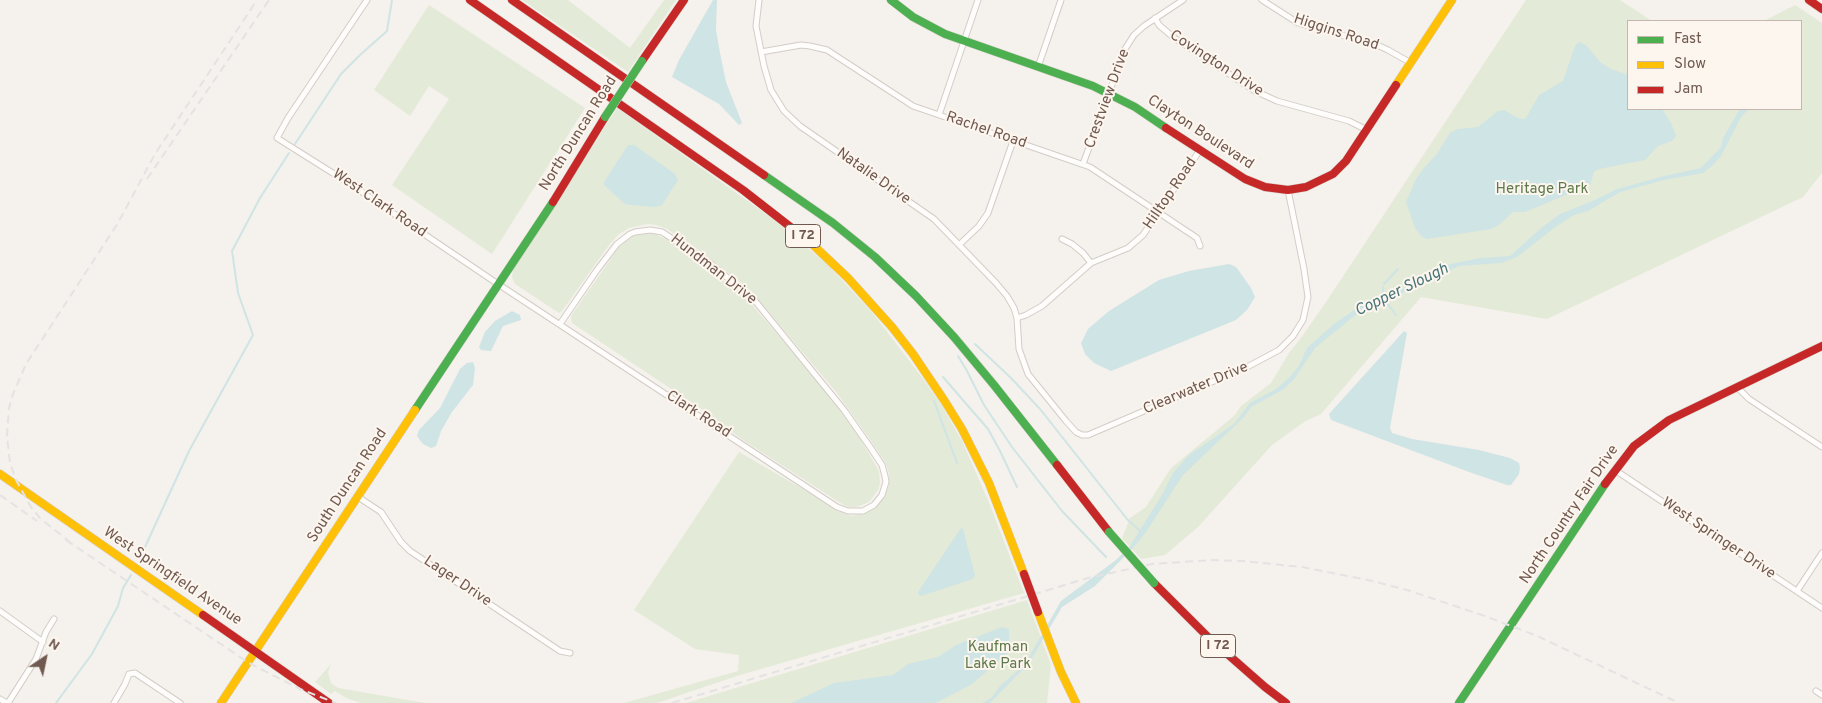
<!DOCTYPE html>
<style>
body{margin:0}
#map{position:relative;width:1822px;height:703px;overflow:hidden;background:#f5f1ec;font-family:Overpass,sans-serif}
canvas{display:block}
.legend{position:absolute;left:1627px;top:20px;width:175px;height:90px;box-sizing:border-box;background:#fdf6ee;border:1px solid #c5b7af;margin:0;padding:6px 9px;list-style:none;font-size:15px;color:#705950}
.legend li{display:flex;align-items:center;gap:10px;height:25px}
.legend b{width:25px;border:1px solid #c5b7af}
.north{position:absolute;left:20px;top:633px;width:50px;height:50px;-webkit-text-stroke:4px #fdf6ee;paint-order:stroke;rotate:34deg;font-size:14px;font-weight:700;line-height:20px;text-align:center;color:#705950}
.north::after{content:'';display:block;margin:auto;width:18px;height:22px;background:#705950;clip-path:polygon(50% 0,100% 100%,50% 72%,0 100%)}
</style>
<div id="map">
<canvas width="1822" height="703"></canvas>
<ul class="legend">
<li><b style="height:6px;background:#4caf50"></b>Fast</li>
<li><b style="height:6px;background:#ffc107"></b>Slow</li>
<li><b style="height:6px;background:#c62828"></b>Jam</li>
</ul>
<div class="north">N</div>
</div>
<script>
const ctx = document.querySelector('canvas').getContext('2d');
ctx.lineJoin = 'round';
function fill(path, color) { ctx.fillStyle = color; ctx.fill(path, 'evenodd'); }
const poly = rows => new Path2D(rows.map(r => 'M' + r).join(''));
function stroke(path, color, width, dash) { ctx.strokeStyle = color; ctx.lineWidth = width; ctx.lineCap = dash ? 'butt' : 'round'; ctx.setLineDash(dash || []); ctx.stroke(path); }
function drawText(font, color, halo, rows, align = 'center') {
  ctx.font = font + ' Overpass,sans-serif'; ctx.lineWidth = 4; ctx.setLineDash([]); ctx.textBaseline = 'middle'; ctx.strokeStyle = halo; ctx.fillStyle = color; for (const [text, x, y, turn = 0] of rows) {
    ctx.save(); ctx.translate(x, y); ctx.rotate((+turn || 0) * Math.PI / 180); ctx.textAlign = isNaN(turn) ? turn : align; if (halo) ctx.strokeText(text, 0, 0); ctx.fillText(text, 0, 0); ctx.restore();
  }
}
fill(poly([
 [522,0,568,0,630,48,664,0,676,0,628,72],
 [1526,0,1620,0,1652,21,1628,21,1628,109,1801,109,1801,21,1764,21,1795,5,1822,23,1822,173,1803,197,1547,319,1421,297,1321,414,1304,422,1272,445,1198,527,1165,555,1141,559,1122,538,1130,518,1146,507,1171,468,1234,416,1241,406,1271,383,1289,353,1301,338,1328,299],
 [429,5,585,108,492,254,392,185,449,99,429,86,410,116,374,90],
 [617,108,773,219,826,263,871,311,924,380,942,406,962,441,990,505,1024,593,740,675,657,703,624,703,738,671,739,655,695,649,634,610,739,452,806,491,837,511,852,516,864,513,880,503,889,486,889,473,885,462,869,438,837,393,751,291,704,254,667,229,656,225,648,224,629,228,619,234,609,245,562,311,559,313,515,284,512,277,513,269],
 [647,233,655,234,668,240,713,272,747,299,822,386,858,435,879,471,880,483,878,490,869,502,857,507,849,507,842,504,743,440,703,410,572,323,571,316,619,247,633,236],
 [1027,600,1051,665,1047,703,686,703],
 [331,664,328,672,331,683,338,688,425,703,361,703,346,698,335,691,331,694,315,682]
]), '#e4ead8');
fill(poly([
 [713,0,717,0,716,30,720,53,726,82,742,123,739,125,719,104,672,77,679,60],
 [1579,42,1586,45,1600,62,1611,69,1628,75,1628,109,1662,109,1671,123,1676,136,1672,141,1658,146,1645,160,1599,169,1594,172,1590,185,1525,212,1513,212,1499,225,1491,229,1427,239,1422,237,1415,228,1406,202,1416,179,1423,169,1437,154,1450,133,1457,129,1478,127,1498,111,1504,110,1518,118,1523,119,1526,118,1539,95,1563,81,1575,46],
 [1740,109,1749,109,1741,117,1721,156,1712,166,1703,173,1664,180,1620,192,1588,211,1574,215,1554,228,1517,257,1501,263,1459,266,1407,291,1374,302,1364,308,1315,348,1294,379,1284,389,1251,407,1244,417,1183,475,1146,532,1133,548,1095,586,1062,607,1029,663,990,703,982,703,991,698,1000,686,1025,664,1061,601,1116,560,1130,546,1162,495,1173,473,1189,455,1234,424,1250,403,1276,389,1290,377,1299,366,1307,348,1334,324,1373,297,1404,288,1447,265,1480,258,1510,256,1541,228,1560,214,1595,200,1617,189,1664,176,1701,168,1721,147,1723,138],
 [628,145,634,145,675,174,678,180,662,205,656,207,630,205,625,204,604,185,604,182],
 [1229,264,1236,267,1251,288,1255,297,1247,310,1236,320,1111,371,1094,363,1085,354,1081,343,1088,329,1109,311,1159,280,1189,271],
 [512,311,520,315,521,320,503,326,491,351,481,350,479,347,485,332,495,321],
 [1404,331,1407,333,1390,428,1392,433,1412,439,1479,450,1510,458,1519,463,1520,468,1519,474,1511,485,1507,485,1469,472,1331,420,1329,414],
 [473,362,475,368,473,385,452,412,441,431,436,446,431,448,423,444,417,436,419,430,440,408,460,369,467,363],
 [961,528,963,529,975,575,973,579,921,596,919,595,918,592],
 [1002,627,1009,629,1009,652,972,684,936,703,791,703,834,683,893,675,908,664,938,657,956,645]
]), '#cfe4e4');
stroke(poly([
 [295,144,341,74,360,55,387,31,392,0],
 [1384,284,1398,269],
 [1383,287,1383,297,1396,315],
 [975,344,1011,378,1040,409,1127,519,1140,531],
 [958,356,967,371,984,405,1012,447,1062,511,1106,557],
 [943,377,988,429,1000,451,1017,487],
 [934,401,957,463],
 [140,558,189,451,253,335,238,293,232,251,260,198,289,153],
 [56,703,92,654,118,606,123,588,131,575]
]), '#cfe4e4', 2);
const street = poly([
 [367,0,288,118,277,138,347,182,498,284,837,507,848,511,863,511,874,505,882,495,886,482,885,476,882,465,870,447,844,410,756,302,710,263,662,232,650,230,635,232,630,234,617,244,597,270,560,324],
 [759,0,756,26,764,66,771,90,784,111,800,126,934,219,996,283,1007,296,1014,308,1017,318,1019,349,1028,374,1066,421,1076,432,1082,435,1088,435,1249,366,1279,350,1293,336,1303,320,1308,297,1304,269,1288,190],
 [1262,0,1298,23,1377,45,1388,50,1411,63],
 [1155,18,1159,25,1173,37,1255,91,1277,101,1349,121,1367,130],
 [761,52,801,45,810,46,827,50,913,106,1090,167,1197,238,1200,246],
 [1038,67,1061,0],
 [939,115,978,0],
 [1083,164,1125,49,1134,35,1144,26,1183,0],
 [1062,239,1072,244,1083,253,1091,263],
 [960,244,979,226,988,213,1013,141],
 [1017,318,1026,315,1042,306,1091,263,1128,248,1143,235,1200,150],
 [1737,387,1749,399,1822,447],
 [1615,470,1822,608],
 [358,497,381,512,401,542,410,551,560,651,570,653],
 [1797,591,1822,553],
 [0,611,43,642],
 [1816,691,1822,695],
 [0,699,7,703],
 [8,703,36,659,46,632,54,619],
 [114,703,125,684,129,674,135,673,180,703]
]);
const fast = poly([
 [891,0,913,17,945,34,1093,86,1135,107,1166,128],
 [764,175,833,223,875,257,916,296,954,337,994,385,1057,465],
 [415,410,553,202],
 [1459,703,1605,484]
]);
const slow = poly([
 [1396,85,1452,0],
 [811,243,848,278,892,327,913,354,944,400,962,429,989,483,1024,574],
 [0,474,203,615],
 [1038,612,1061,672,1076,703],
 [221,703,415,410]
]);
const jam = poly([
 [470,0,743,190,811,243],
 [512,0,764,175],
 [1809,0,1822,9],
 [642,61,684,0],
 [1166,128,1245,179,1265,187,1288,190,1306,187,1333,174,1346,161,1396,85],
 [553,202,605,117],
 [1057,465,1109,532],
 [1605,484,1634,446,1669,420,1822,346],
 [1154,583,1208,637,1265,687,1286,703],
 [203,615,329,703]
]);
stroke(street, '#d3cdc7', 7);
stroke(fast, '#d5cec8', 9);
stroke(slow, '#d5cec8', 9);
stroke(jam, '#d5cec8', 9);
stroke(street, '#fefdfc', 5);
stroke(fast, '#4caf50', 8);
stroke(slow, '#ffc107', 8);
stroke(jam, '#c62828', 8);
stroke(poly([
 [147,179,269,0],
 [0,495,37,521],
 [66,540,249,663,300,689,336,703],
 [71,543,40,518,31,507,16,480,10,463,7,436,9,408,13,394,26,364,118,223,155,154,257,0],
 [672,703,1088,578,1152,564,1212,560,1243,561,1302,567,1368,580,1407,590,1482,615,1535,635,1679,703]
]), '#e4e3e4', 2, [8, 5]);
const fastBridge = poly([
 [605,117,642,61],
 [1109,532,1154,583]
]);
const jamBridge = poly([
 [1024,574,1038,612]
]);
stroke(fastBridge, '#d5cec8', 9, []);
stroke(jamBridge, '#d5cec8', 9, []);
stroke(fastBridge, '#4caf50', 8);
stroke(jamBridge, '#c62828', 8);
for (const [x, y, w] of [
 [803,236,35],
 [1218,646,35]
]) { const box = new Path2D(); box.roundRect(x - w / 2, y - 11.5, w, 23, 4); ctx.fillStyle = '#fdf6ee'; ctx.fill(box); stroke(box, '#705950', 1); }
drawText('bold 14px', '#705950', null, [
 ["I 72",803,236],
 ["I 72",1218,646]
]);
drawText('15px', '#705950', '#fdf6ee', [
 ["Higgins Road",1336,33,18],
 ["Covington Drive",1216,64,33],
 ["Crestview Drive",1108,99,-70],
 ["Rachel Road",986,131,19],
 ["Clayton Boulevard",1200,133,33],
 ["North Duncan Road",579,134,-58],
 ["Natalie Drive",873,177,35],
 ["Hilltop Road",1171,194,-56],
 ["West Clark Road",379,204,34],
 ["Hundman Drive",713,270,38],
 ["Clearwater Drive",1196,389,-23],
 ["Clark Road",698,415,33],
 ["South Duncan Road",348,486,-57],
 ["North Country Fair Drive",1570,515,-56],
 ["West Springer Drive",1718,539,34],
 ["West Springfield Avenue",172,577,34],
 ["Lager Drive",457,582,34]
]);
drawText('15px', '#5d7a4c', '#fdf6ee', [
 ["Heritage Park",1542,190],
 ["Kaufman",998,648],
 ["Lake Park",998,665]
]);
drawText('italic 16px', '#49757a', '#fdf6ee', [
 ["Copper Slough",1402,291,-26]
]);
</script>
